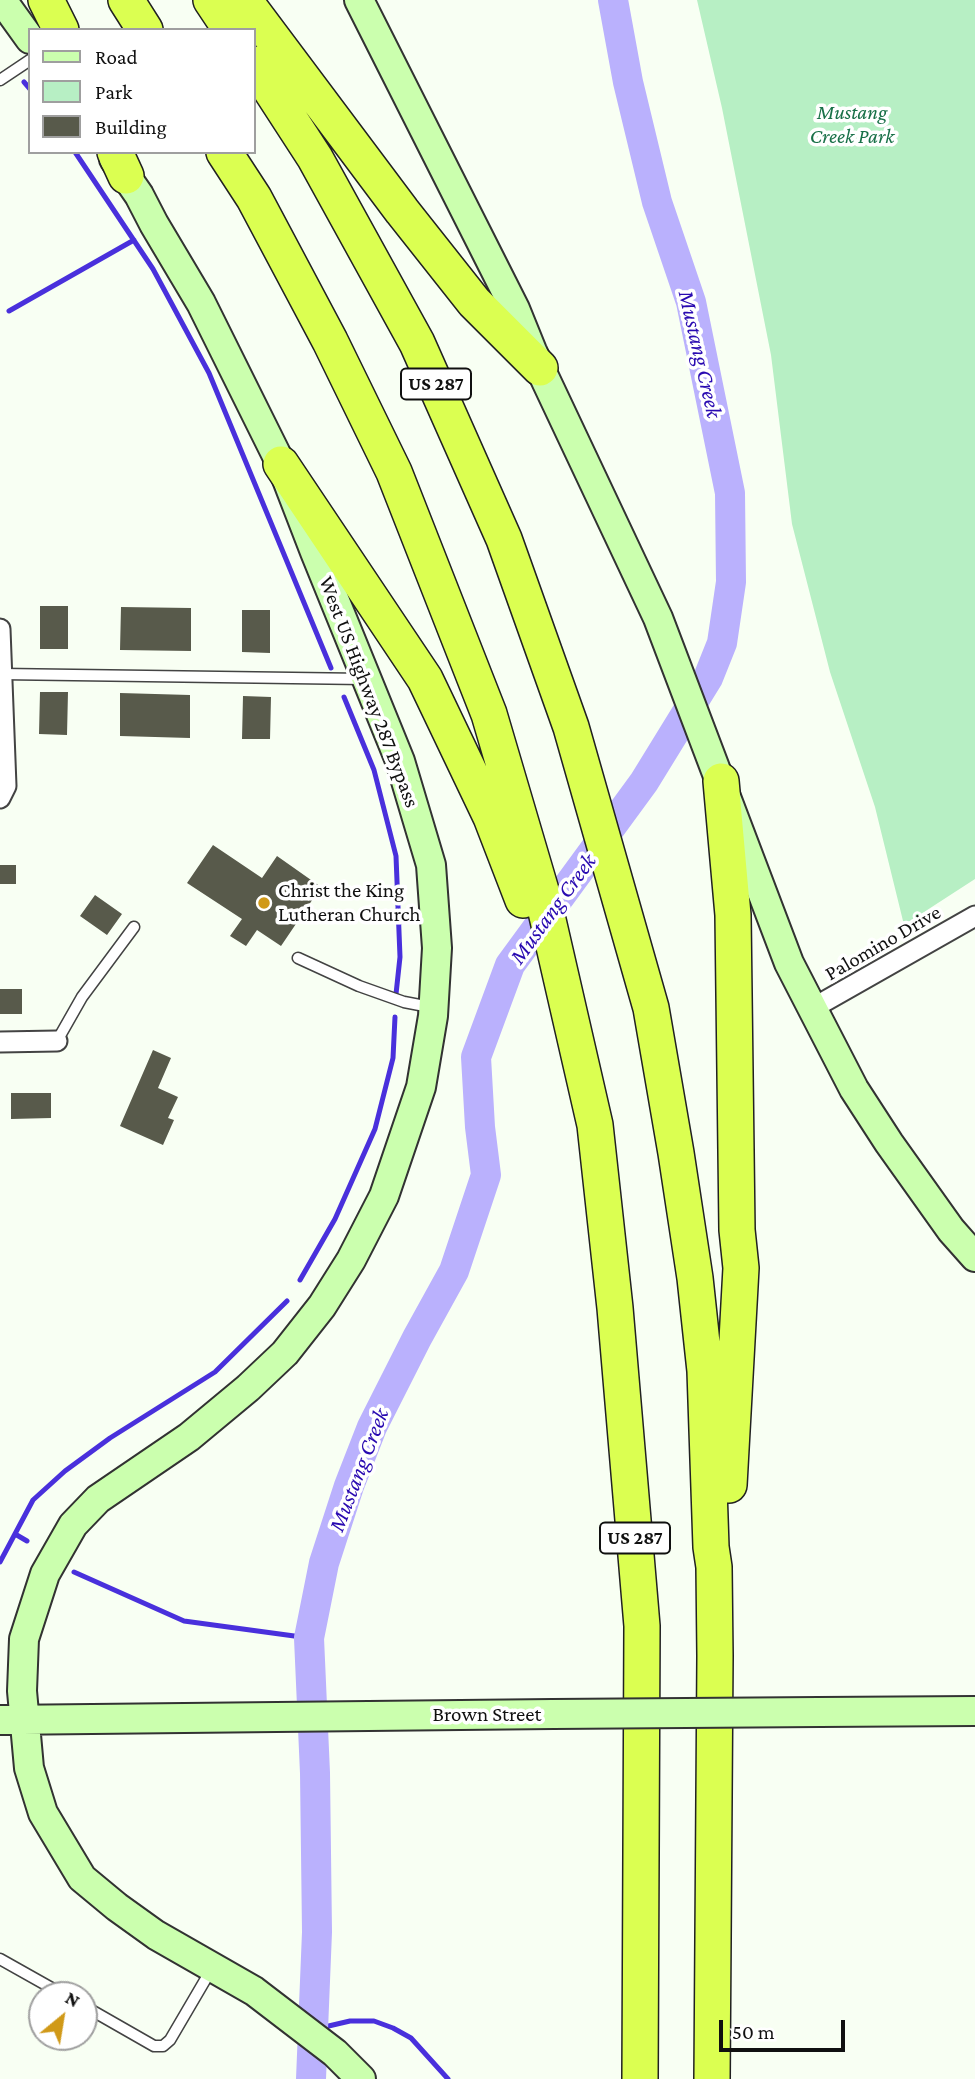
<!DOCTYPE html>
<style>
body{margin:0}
#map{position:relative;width:975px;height:2079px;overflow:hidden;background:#f8fff3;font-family:"Crimson Pro",serif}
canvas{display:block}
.legend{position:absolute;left:28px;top:28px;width:228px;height:126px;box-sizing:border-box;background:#fff;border:2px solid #9f9f9f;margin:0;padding:9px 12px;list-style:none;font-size:21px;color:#101010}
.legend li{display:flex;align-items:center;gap:14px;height:35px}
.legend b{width:35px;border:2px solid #9f9f9f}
.north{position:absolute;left:28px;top:1981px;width:70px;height:70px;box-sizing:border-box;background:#fff;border:2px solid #9f9f9f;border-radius:50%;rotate:30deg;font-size:19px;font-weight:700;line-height:28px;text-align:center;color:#101010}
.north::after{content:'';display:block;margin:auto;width:24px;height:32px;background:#d09918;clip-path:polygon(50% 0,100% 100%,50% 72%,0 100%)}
.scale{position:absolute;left:719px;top:2020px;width:126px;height:32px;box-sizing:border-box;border:4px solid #101010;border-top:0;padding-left:9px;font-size:21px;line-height:24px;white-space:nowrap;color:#101010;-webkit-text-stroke:5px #fff;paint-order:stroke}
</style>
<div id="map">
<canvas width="975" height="2079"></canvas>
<ul class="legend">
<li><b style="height:9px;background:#cbffae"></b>Road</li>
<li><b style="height:19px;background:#b7efc4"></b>Park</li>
<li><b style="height:19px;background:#585a4b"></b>Building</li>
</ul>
<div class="north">N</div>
<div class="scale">50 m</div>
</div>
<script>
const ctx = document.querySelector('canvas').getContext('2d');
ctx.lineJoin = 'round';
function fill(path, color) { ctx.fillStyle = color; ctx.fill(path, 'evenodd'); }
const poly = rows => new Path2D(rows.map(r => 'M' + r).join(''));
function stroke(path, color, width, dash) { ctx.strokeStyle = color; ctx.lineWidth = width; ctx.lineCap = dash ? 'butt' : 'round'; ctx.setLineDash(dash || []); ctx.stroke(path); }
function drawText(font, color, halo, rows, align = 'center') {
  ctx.font = font + ' "Crimson Pro",serif'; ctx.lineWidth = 7; ctx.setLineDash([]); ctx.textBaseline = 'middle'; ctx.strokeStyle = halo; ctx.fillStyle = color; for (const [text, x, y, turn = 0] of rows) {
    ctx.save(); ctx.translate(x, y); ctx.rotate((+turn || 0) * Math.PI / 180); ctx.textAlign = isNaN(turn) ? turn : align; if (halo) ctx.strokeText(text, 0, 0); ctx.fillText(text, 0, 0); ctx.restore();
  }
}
fill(poly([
 [697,0,975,0,975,879,904,925,875,807,830,672,792,524,771,355,722,108]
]), '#b7efc4');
stroke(poly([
 [24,82,30,89],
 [75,152,153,269,209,373,331,668],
 [9,311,134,240],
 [344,697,374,770,396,856,400,957,396,994],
 [300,1280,335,1219,375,1129,393,1058,395,1017],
 [15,1534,27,1541],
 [0,1562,33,1500,65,1471,110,1438,215,1372,287,1301],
 [74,1572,184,1621,309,1638],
 [320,2028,350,2021,374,2021,393,2028,411,2038,448,2079]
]), '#4930dc', 5);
stroke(poly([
 [311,2079,317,1932,315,1773,309,1638,324,1563,349,1486,372,1427,417,1338,454,1271,486,1175,480,1127,476,1057,510,965,644,782,708,678,722,643,731,582,730,493,691,302,657,202,628,82,613,0]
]), '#bab1fd', 30);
fill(poly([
 [40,606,68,606,68,649,40,649],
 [121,607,191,608,191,651,120,650],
 [242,610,270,610,270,653,242,652],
 [40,692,68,692,67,735,39,734],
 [120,693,190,695,190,738,120,736],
 [243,696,271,697,270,739,242,739],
 [213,845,262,878,277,856,321,887,281,946,257,930,246,946,230,936,242,919,187,883],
 [0,865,16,865,16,884,0,884],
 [95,895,122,914,107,935,80,916],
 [0,989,22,989,22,1014,0,1014],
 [153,1050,171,1058,158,1088,178,1097,168,1118,174,1120,163,1145,120,1126],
 [11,1093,51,1093,51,1118,11,1119]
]), '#585a4b');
const service = poly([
 [0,80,30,60],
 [1,674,365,679],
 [298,958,359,986,404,1002,430,1007],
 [57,1041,82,997,134,927],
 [0,1959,64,1995],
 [84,2006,154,2046,163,2046,170,2040,211,1970]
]);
const minor = poly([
 [0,629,6,786,0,798],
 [813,1008,975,916],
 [0,1042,57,1041]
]);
const secondary = poly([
 [2,0,30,39],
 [359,0,515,309,532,351,658,618,789,963,854,1089,889,1143,951,1230,975,1257],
 [114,159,139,195,154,224,201,303,281,464,315,552,400,761,431,865,437,948,433,1016,421,1087,384,1196,351,1260,322,1306,285,1353,248,1388,189,1437,98,1499,73,1525,45,1574,24,1639,22,1691,29,1768,43,1813,82,1878,117,1907,156,1935,254,1991,335,2053,361,2079],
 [819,1712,975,1711],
 [0,1720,553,1714]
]);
const motorway = poly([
 [46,0,61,30],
 [126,0,145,30],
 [211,0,231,30],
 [244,0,402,211,474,302,540,368],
 [254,64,315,158,417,343,504,539,571,727,651,1008,676,1153,695,1278,705,1371,711,1547,714,1567,715,1656,712,2079],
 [115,152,126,176],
 [224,152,254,198,330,341,394,472,489,714,542,894,595,1125,615,1308,642,1626,640,2079],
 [281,464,425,679,491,817,523,900],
 [721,781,733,915,737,1230,741,1268,729,1485]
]);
stroke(service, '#434343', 13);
stroke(minor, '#434343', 23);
stroke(secondary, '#323232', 32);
stroke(motorway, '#212121', 38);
stroke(service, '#fff', 10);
stroke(minor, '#fff', 19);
stroke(secondary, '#cbffae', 28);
stroke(motorway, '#dbff51', 35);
const secondaryBridge = poly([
 [553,1714,819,1712]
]);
stroke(secondaryBridge, '#323232', 32, []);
stroke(secondaryBridge, '#cbffae', 28);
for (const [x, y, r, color] of [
 [264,903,7,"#d09918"]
]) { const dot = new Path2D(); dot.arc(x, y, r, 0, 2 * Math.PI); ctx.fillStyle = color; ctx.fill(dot); stroke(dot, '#fff', 2.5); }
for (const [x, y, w] of [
 [436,384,70],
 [635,1538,70]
]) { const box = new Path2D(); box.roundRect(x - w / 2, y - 15.5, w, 31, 5); ctx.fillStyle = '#fff'; ctx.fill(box); stroke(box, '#101010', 2); }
drawText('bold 19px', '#101010', null, [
 ["US 287",436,384],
 ["US 287",635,1538]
]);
drawText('italic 21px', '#187047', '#fff', [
 ["Mustang",852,113],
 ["Creek Park",852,137]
]);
drawText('21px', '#101010', '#fff', [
 ["West US Highway 287 Bypass",369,692,69],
 ["Palomino Drive",883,943,-30],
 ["Brown Street",487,1715]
]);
drawText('21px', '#101010', '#fff', [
 ["Christ the King",278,891],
 ["Lutheran Church",278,915]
], 'left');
drawText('italic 23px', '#290ab1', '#fff', [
 ["Mustang Creek",700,354,77],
 ["Mustang Creek",553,909,-54],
 ["Mustang Creek",359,1470,-69]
]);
</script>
